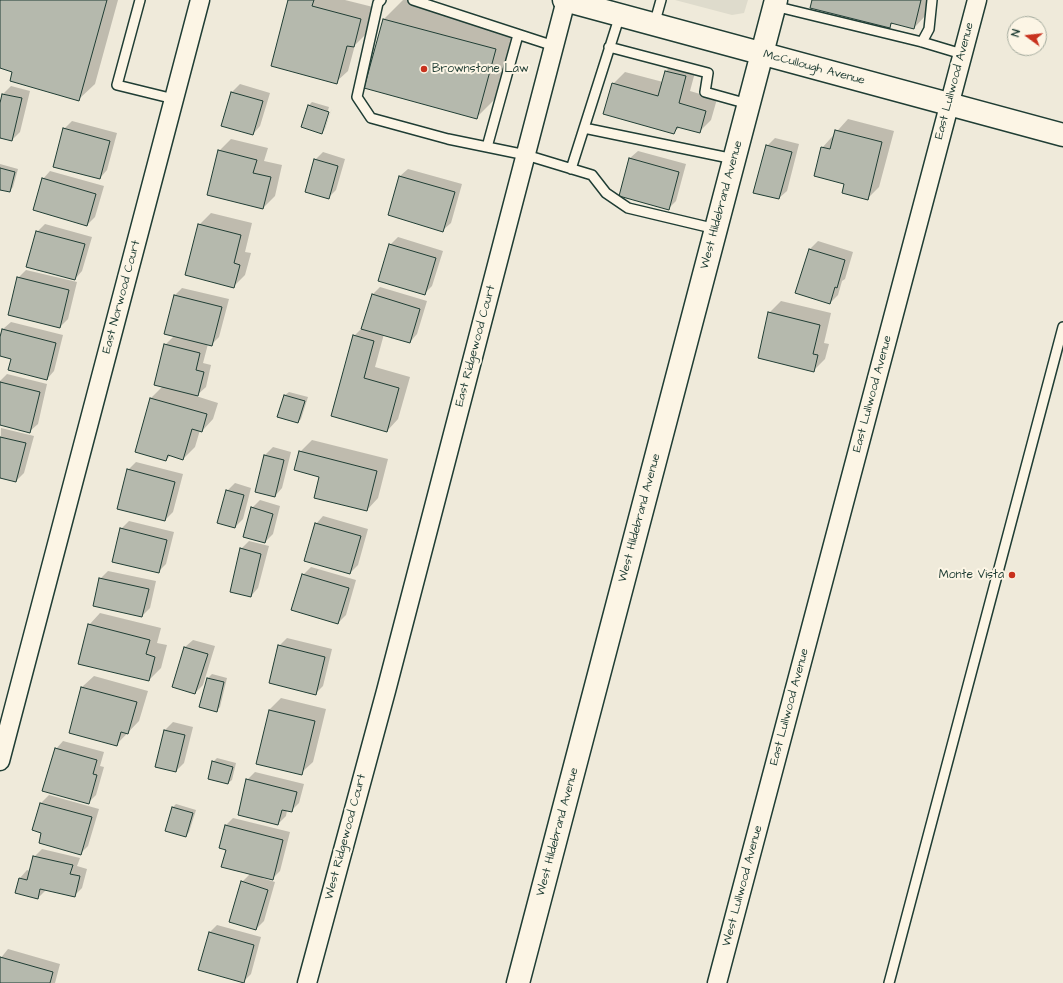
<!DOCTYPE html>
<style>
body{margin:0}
#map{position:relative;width:1063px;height:983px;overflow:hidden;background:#efeada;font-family:"Architects Daughter",sans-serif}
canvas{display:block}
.north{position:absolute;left:1007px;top:16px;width:40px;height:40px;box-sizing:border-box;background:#fcf5e5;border:1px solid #a4ab9e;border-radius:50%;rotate:285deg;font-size:11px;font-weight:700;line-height:16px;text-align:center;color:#1f3d34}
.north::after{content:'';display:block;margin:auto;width:14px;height:18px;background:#c8321e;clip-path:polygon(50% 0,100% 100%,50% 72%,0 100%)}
</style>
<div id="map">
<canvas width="1063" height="983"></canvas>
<div class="north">N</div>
</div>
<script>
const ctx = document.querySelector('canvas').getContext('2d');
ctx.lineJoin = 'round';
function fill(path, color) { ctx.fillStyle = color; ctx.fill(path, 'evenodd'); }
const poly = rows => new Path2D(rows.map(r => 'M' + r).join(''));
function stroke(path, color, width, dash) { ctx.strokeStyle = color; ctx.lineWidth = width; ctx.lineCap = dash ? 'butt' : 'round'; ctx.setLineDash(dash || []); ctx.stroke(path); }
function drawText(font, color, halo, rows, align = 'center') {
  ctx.font = font + ' "Architects Daughter",sans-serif'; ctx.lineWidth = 4; ctx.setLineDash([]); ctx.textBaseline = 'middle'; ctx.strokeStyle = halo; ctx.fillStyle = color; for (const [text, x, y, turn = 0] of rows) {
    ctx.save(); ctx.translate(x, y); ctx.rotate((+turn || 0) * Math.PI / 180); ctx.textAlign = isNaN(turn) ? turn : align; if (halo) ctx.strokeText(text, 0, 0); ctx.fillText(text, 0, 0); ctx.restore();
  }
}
fill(poly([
 [675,0,748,0,744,13,732,15]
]), '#dedbcc');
fill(poly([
 [0,0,118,0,95,84,79,99,14,71,0,67],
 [289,0,345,0,373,7,365,35,355,45,348,71,336,82],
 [403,0,416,0,517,28,498,96,476,118,365,87,384,19],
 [813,0,929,0,925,16,914,28,893,23,889,27],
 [678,59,697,65,690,91,717,99,711,120,699,132,680,127,674,132,613,84,625,72,663,82,666,71],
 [240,84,270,93,260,126,253,134,222,125,232,92],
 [11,86,30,91,20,132,12,140,0,137,0,107,3,94],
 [312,102,329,107,322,130,324,130,332,108,325,129,322,133,309,105],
 [848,119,894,131,879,187,867,199,846,183,822,148],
 [72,121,117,133,107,170,100,178,64,129],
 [775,138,799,144,787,191,779,198,767,146],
 [231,139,268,148,264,161,282,165,275,196,263,208,219,151],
 [638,151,686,164,676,201,668,209,630,158],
 [323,152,345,159,336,190,328,198,315,160],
 [0,164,18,169,13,187,10,191,0,189],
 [408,169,462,184,451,223,443,230,400,176],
 [50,171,104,186,95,217,87,225,43,179],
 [211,213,252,223,245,252,251,253,245,275,233,287,199,225],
 [45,224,92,237,82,271,75,279,37,232],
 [398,237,443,251,432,286,424,294,390,245],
 [818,241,853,252,845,279,842,281,838,295,830,303,796,293,810,249],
 [26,270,77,282,68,319,60,327,18,278],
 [380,287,427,301,417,334,410,342,384,334,375,367,410,377,398,419,387,431,332,415,354,336,363,327,372,295],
 [182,288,229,299,219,337,211,345,208,344,203,363,211,365,206,387,196,396,218,403,213,419,202,431,200,430,195,447,183,459,171,455,166,460,136,452,151,398,163,386,165,345,174,336,175,295],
 [781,301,831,313,824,343,829,344,825,359,813,371,769,313],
 [11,322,63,335,54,371,47,379,12,358,0,355,0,341,3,329],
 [7,374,47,384,38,424,30,431,0,424,0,381],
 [289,392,308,397,301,419,298,422,285,395],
 [1,428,34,436,24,473,16,481,0,477],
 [312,440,388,459,378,498,367,510,321,476,300,452],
 [273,447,291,452,282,488,275,496,265,455],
 [136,462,183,474,173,512,165,520,128,470],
 [235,483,251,488,243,519,235,527,227,491],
 [260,500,280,506,273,534,265,542,252,508],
 [323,516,368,529,358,565,350,573,316,524],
 [129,521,174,532,166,564,158,572,121,529],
 [249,541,269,546,258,588,251,596,241,549],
 [311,567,356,580,346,615,338,623,303,575],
 [108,571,156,581,150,608,142,616,100,579],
 [100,613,161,628,157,643,167,645,161,668,149,680,89,625],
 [287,638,332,649,323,686,315,694,279,646],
 [193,640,215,646,203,685,195,693,185,647],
 [212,674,227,678,220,707,216,711,200,707,208,678],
 [94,676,148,691,139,721,116,745,70,732,82,687],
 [281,698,326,709,313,762,301,773,257,763,269,710],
 [173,722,193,727,184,763,176,771,157,767,165,730],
 [63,741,104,752,100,766,104,767,96,795,88,803,56,749],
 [217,758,236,763,232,780,228,783,213,762],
 [255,772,304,784,299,803,291,811,287,810,286,816,278,824,247,780],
 [49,795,99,809,88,846,80,854,43,832,34,829,41,803],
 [176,804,196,810,189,832,186,836,173,807],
 [233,818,290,832,280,871,272,879,263,876,262,878,275,882,264,921,256,929,242,882,251,873,227,849,226,825],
 [42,849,80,858,77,866,87,869,82,888,74,896,46,890,38,898,16,892,20,878,27,870,30,871,34,857],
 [217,925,261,937,251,974,243,982,209,933],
 [8,949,60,964,55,983,0,983,0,959]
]), '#0003');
const building = poly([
 [0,0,107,0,79,101,10,81,12,72,0,68,0,0],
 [288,0,314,0,312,6,361,19,354,47,347,46,337,84,271,66,288,0],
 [812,0,921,0,914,29,891,23,890,28,810,8,812,0],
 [383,19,496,49,477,119,364,88,383,19],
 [665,71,686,76,679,103,706,111,700,133,677,127,674,134,603,114,612,83,658,96,665,71],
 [231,92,263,101,253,135,221,126,231,92],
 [2,94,22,98,12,141,0,138,0,103,2,94],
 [308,105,329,112,322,134,301,127,308,105],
 [63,128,110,141,100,179,53,167,63,128],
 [835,130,882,142,868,200,842,193,844,184,814,176,821,147,830,149,835,130],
 [766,145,792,152,779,199,753,193,766,145],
 [218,150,257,160,253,173,271,177,263,209,207,195,218,150],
 [629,158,679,172,669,210,619,196,629,158],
 [314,159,338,166,329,199,305,192,314,159],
 [0,168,15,172,10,192,0,190,0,168],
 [399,176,455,192,443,232,388,215,399,176],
 [42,178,96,194,87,226,33,210,42,178],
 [198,224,241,235,234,263,240,265,234,288,185,275,198,224],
 [36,231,85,244,75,280,26,267,36,231],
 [389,244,436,258,425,295,378,281,389,244],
 [809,249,845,260,837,288,835,287,830,304,795,293,809,249],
 [17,277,69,290,60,328,8,315,17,277],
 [372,294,420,309,410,343,361,329,372,294],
 [174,295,222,307,212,346,164,334,174,295],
 [768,312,820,325,813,354,818,355,814,372,758,358,768,312],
 [2,329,56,343,47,380,8,370,11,359,0,356,0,337,2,329],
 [353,335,374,341,364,378,399,388,387,432,331,416,353,335],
 [164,344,200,353,196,370,204,372,198,396,154,385,164,344],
 [0,382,40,392,30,433,0,425,0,382],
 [284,395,305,401,298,423,277,417,284,395],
 [150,398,207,414,202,432,192,429,183,460,168,455,166,461,135,452,150,398],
 [0,437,26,443,16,482,0,478,0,437],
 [299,451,377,471,367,511,314,498,319,477,294,470,299,451],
 [264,455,284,460,275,497,255,492,264,455],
 [127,469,175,482,165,521,117,509,127,469],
 [226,490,244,495,235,528,217,523,226,490],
 [251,507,273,514,265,543,243,537,251,507],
 [315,523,361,536,350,574,304,561,315,523],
 [120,528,167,540,159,573,112,562,120,528],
 [240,548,261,554,251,597,230,592,240,548],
 [302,574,349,588,338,624,291,610,302,574],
 [99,578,149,589,142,617,93,606,99,578],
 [88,624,150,640,146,654,155,657,149,681,78,664,88,624],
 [278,645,325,657,316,695,269,683,278,645],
 [184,647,208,654,195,694,172,687,184,647],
 [207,678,224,682,217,712,199,707,207,678],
 [81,687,137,702,128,734,121,732,117,746,69,733,81,687],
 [269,710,315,721,302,775,256,764,269,710],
 [164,730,185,735,176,772,155,767,164,730],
 [55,748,97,760,93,774,97,775,89,804,42,791,55,748],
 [212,761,233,767,228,784,208,779,212,761],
 [246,779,297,792,292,812,282,810,278,825,238,815,246,779],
 [40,803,92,817,81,855,39,843,41,833,32,830,40,803],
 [172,807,193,813,186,837,165,831,172,807],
 [225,825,283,840,273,880,221,867,226,850,219,848,225,825],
 [33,856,73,865,70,874,80,876,75,897,40,889,38,899,15,893,19,878,27,880,33,856],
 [241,881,268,890,256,930,229,922,241,881],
 [209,932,254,945,244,983,198,970,209,932],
 [0,957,53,972,50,983,0,983,0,957]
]);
fill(building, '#b5b9ad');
stroke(building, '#1f3d34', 1);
const service = poly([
 [140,0,117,85,174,99],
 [381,0,378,3,357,97,371,118,448,139,526,155,592,175,606,193,628,208,716,229],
 [413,0,554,46],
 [774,6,922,42,962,54],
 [654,25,661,0],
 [922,42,929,29,932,0],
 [609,47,708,73,705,92,748,104],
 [584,128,734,159],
 [487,147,518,35],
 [571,169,620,15],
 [889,983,1063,327]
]);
const minor = poly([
 [0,761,200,0],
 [307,983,386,691,566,0],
 [717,983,977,0]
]);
const secondary = poly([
 [564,0,1063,135],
 [518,983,776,0]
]);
stroke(service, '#1f3d34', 12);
stroke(minor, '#1f3d34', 21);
stroke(secondary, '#1f3d34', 25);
stroke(service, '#fcf5e5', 9);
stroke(minor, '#fcf5e5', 18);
stroke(secondary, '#fcf5e5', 22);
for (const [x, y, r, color] of [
 [424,69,4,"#c8321e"],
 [1012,575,4,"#c8321e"]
]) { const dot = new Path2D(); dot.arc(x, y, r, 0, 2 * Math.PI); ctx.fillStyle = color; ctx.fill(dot); stroke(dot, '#fcf5e5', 1.5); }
drawText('12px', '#1f3d34', '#fcf5e5', [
 ["McCullough Avenue",814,68,15],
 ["East Lullwood Avenue",955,81,-75],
 ["West Hildebrand Avenue",722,205,-75],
 ["East Norwood Court",122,297,-75],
 ["East Ridgewood Court",476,346,-75],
 ["East Lullwood Avenue",873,394,-75],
 ["West Hildebrand Avenue",640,518,-75],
 ["East Lullwood Avenue",790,707,-75],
 ["West Hildebrand Avenue",558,832,-75],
 ["West Ridgewood Court",346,837,-75],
 ["West Lullwood Avenue",743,886,-75]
]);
drawText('12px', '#1f3d34', '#fcf5e5', [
 ["Brownstone Law",432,69],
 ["Monte Vista",1004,575,"right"]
], 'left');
</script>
